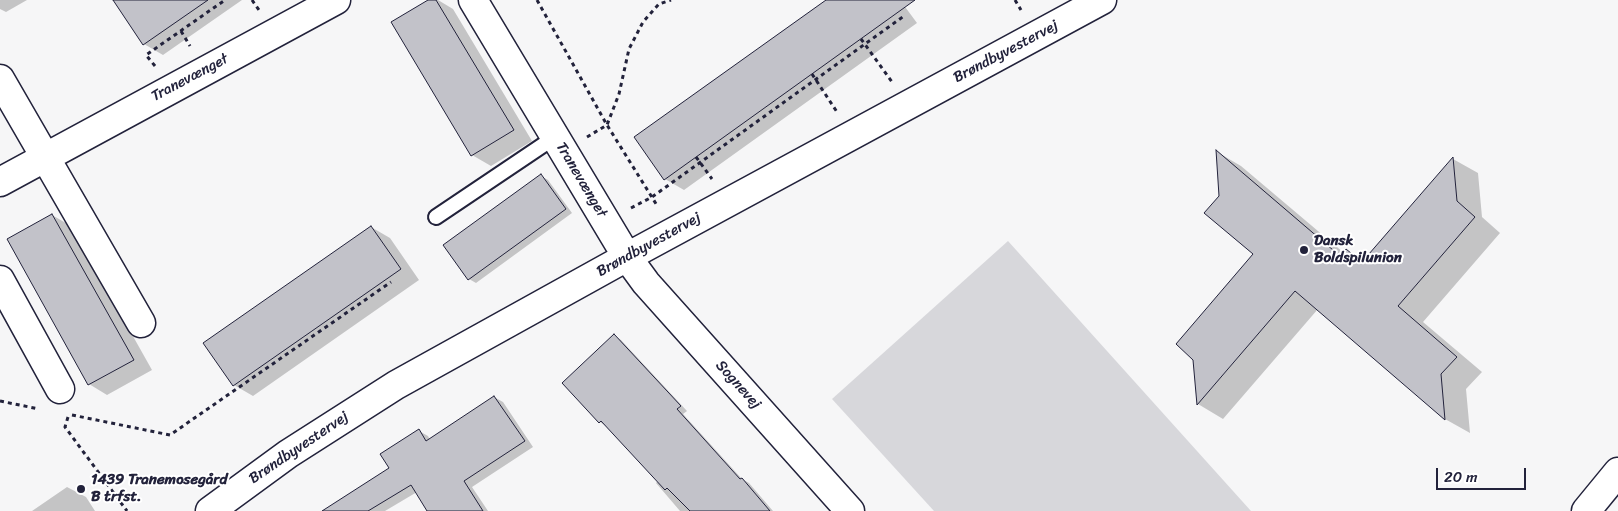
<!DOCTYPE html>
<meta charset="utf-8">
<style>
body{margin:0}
#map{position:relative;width:1618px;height:511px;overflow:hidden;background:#f6f6f7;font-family:Sriracha,sans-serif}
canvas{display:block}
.scale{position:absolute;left:1436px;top:468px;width:90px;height:22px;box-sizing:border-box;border:2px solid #22223b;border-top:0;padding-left:6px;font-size:15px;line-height:18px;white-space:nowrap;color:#22223b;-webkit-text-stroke:4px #fff;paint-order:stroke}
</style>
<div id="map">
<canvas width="1618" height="511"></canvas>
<div class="scale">20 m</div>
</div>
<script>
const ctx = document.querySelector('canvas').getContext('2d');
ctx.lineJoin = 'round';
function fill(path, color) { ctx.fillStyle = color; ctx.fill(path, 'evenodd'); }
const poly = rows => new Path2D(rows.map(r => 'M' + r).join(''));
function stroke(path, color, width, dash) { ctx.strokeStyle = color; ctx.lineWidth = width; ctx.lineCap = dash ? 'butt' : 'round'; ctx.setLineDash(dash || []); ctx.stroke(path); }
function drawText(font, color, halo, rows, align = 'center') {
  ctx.font = font + ' Sriracha,sans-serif'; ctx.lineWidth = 4; ctx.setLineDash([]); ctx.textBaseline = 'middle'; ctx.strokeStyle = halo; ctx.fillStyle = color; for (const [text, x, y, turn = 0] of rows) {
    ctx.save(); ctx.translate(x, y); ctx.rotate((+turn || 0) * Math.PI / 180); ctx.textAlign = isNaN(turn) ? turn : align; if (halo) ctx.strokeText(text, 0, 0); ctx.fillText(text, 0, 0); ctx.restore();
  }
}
fill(poly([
 [1008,241,1251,511,934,511,832,399]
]), '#d7d7db');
fill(poly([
 [0,0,27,0,6,12,0,9],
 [123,0,242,0,163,55,144,44],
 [430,0,438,0,453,9,532,141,491,166,472,155],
 [828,0,900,0,917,23,684,190,665,179],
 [1217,152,1241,166,1344,253,1346,251,1365,261,1453,159,1478,173,1482,217,1500,233,1423,322,1482,372,1466,389,1470,433,1445,419,1318,309,1223,419,1198,404,1194,359,1254,254,1221,196],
 [541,176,548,180,572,213,476,283,469,279],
 [52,215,71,226,152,370,107,395,89,384],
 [371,227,390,238,419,280,253,396,234,385],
 [615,336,621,340,687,411,683,414,742,479,749,483,773,511,680,511,656,483,658,481,606,426,600,422],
 [494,397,503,402,533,447,472,487,488,511,428,511,417,492,385,511,325,511,390,468,419,431,428,436,430,440],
 [67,487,86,497,95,511,32,511]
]), '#0003');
const building = poly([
 [113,0,208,0,143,45,113,0],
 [428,0,436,0,514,130,471,156,391,22,428,0],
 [826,0,915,0,664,180,634,137,826,0],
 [1216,150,1340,256,1346,249,1362,262,1453,157,1457,201,1475,217,1398,306,1457,357,1441,374,1445,420,1295,291,1197,405,1193,360,1176,344,1253,254,1204,213,1219,196,1216,150],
 [541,174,566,209,468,280,443,245,541,174],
 [52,214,134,360,88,385,7,239,52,214],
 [371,226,401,269,233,386,203,343,371,226],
 [614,334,681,406,677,409,740,479,742,478,770,511,690,511,667,488,665,490,601,421,599,423,562,383,614,334],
 [494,396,525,441,464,481,483,511,427,511,411,485,368,511,322,511,389,468,380,454,419,429,426,441,494,396]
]);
fill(building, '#c2c2c9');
stroke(building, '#22223b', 1);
const lane = poly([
 [436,217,555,137]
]);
const street = poly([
 [473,0,627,257,646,283,850,511],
 [0,79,141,323],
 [0,182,336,0],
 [0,280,60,389],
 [210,511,288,454,396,385,627,257,1102,0],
 [1586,511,1618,472]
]);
stroke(lane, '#22223b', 18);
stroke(street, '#22223b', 31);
stroke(poly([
 [252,0,259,10],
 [537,0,607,125,658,207],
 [1015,0,1021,10],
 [181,31,190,46],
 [861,39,892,82],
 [155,66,146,55,225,0],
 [812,74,837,112],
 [587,137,607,125,619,94,629,49,643,22,659,4,671,0],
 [696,157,712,179],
 [631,208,652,197,904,16],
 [0,401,39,409],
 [72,415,170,435,391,282],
 [68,417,65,427,127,511]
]), '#22223b', 3, [4, 4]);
stroke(lane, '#fff', 14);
stroke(street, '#fff', 28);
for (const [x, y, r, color] of [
 [1304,250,5,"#22223b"],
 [81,489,5,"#22223b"]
]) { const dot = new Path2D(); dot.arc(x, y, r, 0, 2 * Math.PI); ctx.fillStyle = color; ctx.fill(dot); stroke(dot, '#fff', 2); }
drawText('15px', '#22223b', '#fff', [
 ["Brøndbyvestervej",1006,52,-28],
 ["Tranevænget",190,78,-28],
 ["Tranevænget",581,180,59],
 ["Brøndbyvestervej",649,245,-29],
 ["Sognevej",738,385,48],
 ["Brøndbyvestervej",299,448,-34]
]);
drawText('bold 15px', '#22223b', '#fff', [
 ["Dansk",1314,241],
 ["Boldspilunion",1314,258],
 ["1439 Tranemosegård",91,480],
 ["B trfst.",91,497]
], 'left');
</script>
